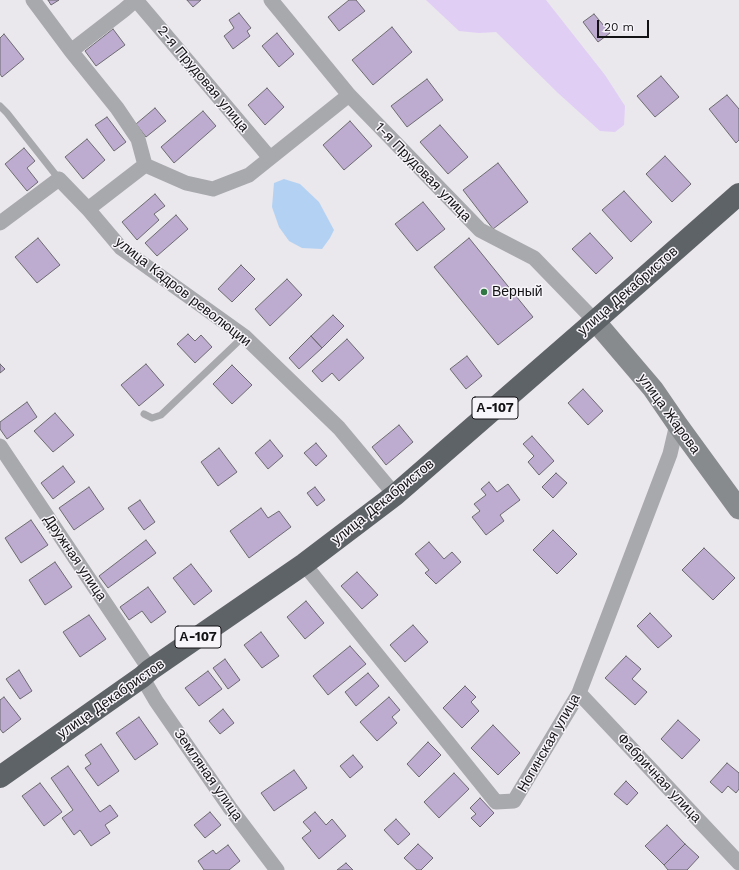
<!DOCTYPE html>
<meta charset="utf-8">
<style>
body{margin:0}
#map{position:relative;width:739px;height:870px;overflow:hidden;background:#eae7ed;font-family:"Work Sans",sans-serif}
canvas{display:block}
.scale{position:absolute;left:597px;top:20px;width:52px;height:18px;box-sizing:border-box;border:2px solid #131214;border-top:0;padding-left:5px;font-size:12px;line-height:14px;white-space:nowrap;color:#131214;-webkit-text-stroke:3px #f7f4fa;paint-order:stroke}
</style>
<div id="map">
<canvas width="739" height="870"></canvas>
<div class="scale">20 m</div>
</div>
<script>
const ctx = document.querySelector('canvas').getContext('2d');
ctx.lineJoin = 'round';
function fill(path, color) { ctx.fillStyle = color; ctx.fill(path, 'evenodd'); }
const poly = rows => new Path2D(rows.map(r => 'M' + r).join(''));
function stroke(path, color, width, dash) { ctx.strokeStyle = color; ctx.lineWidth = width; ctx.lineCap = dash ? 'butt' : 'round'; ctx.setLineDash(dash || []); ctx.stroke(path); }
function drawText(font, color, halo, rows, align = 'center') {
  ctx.font = font + ' "Work Sans",sans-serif'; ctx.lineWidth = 3; ctx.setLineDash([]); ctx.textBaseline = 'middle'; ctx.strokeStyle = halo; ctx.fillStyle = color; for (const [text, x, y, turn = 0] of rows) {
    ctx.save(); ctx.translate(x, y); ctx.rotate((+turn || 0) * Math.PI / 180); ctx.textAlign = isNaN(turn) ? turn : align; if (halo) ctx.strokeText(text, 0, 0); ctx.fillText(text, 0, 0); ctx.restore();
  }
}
fill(poly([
 [426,0,546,0,605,75,625,106,624,125,615,132,600,131,558,93,496,32,479,33,459,31]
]), '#e1cef5');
fill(poly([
 [284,179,300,184,319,202,334,230,330,238,322,249,302,248,289,241,279,227,272,207,274,183]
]), '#b3d2f3');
const building = poly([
 [48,0,59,0,51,5,48,0],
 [187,0,201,0,193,7,187,0],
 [349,0,356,0,365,11,339,31,328,17,349,0],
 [239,13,251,28,247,31,250,36,233,49,224,36,234,28,229,20,239,13],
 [594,14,610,33,598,42,583,22,594,14],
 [392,27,412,52,373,85,352,60,392,27],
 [113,29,125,45,96,66,85,51,113,29],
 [277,33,294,54,279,67,262,46,277,33],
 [4,34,24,59,2,77,0,74,0,38,4,34],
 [661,76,679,97,655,117,637,96,661,76],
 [427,79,443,100,407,127,391,106,427,79],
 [267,88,284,107,265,125,248,105,267,88],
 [727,95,739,109,739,140,736,143,709,109,727,95],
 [155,108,166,121,146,137,136,124,155,108],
 [203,111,216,126,174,163,161,147,203,111],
 [107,117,126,142,114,151,95,125,107,117],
 [350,121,372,146,344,170,323,145,350,121],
 [440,125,468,157,448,174,420,142,440,125],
 [87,139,105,160,83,179,65,157,87,139],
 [24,148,35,161,27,168,38,182,27,191,5,164,24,148],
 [665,156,691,184,672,202,646,174,665,156],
 [498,163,528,202,493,229,463,190,498,163],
 [624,191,652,222,631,242,602,210,624,191],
 [155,194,165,206,154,214,159,220,137,240,122,222,155,194],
 [423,202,445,229,417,251,395,224,423,202],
 [176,215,188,229,157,256,145,243,176,215],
 [590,233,613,258,596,274,572,249,590,233],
 [38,238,60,265,37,283,15,257,38,238],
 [469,238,533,317,498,345,434,267,469,238],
 [241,265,255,279,232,302,218,289,241,265],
 [287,279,302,295,270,326,255,309,287,279],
 [333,315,344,326,322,348,311,336,333,315],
 [188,334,195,341,201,335,212,347,195,363,177,344,188,334],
 [311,336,322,348,299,369,289,358,311,336],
 [347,339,364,358,339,381,332,373,322,382,312,371,347,339],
 [467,356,482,376,466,389,450,369,467,356],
 [0,364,5,369,0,373,0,364],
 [146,364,164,385,139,406,121,385,146,364],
 [232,365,252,385,232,404,213,384,232,365],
 [583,389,603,411,588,425,568,403,583,389],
 [27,402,37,417,7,439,0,429,0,422,27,402],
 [55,413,74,435,53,452,34,431,55,413],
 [399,425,413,442,386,465,372,447,399,425],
 [532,436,554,461,539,475,528,462,534,456,523,444,532,436],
 [270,440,283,456,268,469,255,453,270,440],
 [316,443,327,456,316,466,304,453,316,443],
 [219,448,237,472,218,486,201,462,219,448],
 [63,466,75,482,53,499,41,483,63,466],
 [556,473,567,483,553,498,542,487,556,473],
 [489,482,497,492,508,484,520,500,500,515,504,521,486,535,472,517,480,511,474,504,486,495,481,489,489,482],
 [89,487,104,509,74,530,59,508,89,487],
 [315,487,325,500,317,506,307,493,315,487],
 [140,500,155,522,144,530,128,508,140,500],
 [261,508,268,518,279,511,291,527,249,558,230,531,261,508],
 [31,520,48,545,21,563,5,538,31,520],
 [553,530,577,554,557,574,533,550,553,530],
 [146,540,156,553,108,588,99,576,146,540],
 [429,542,444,559,452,552,461,562,436,584,425,573,429,570,415,554,429,542],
 [704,548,735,578,713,600,682,570,704,548],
 [55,562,72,587,45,605,29,580,55,562],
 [191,564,212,591,194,605,173,578,191,564],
 [357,572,378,595,362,609,341,586,357,572],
 [148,587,166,612,151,623,142,611,129,620,120,607,148,587],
 [306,601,324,623,305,639,287,617,306,601],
 [650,613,672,636,658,648,637,626,650,613],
 [89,615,106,639,80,657,63,632,89,615],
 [413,625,428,642,405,662,390,645,413,625],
 [261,632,279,656,262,668,244,645,261,632],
 [350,646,366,664,328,695,313,676,350,646],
 [626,656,641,669,632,679,647,692,635,705,605,678,626,656],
 [225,659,240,680,228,689,213,668,225,659],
 [19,670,32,691,20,699,6,679,19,670],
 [208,671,222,689,199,706,185,688,208,671],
 [368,673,379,686,356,706,345,692,368,673],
 [465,686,476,697,471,702,479,711,462,728,443,708,465,686],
 [4,697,21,719,3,733,0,729,0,700,4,697],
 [389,697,400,710,392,717,397,723,377,741,360,722,389,697],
 [223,709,234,723,220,734,209,721,223,709],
 [139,717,158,744,135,760,116,733,139,717],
 [678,720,700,740,682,759,661,739,678,720],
 [493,725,520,753,498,775,471,748,493,725],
 [428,742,441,755,419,777,407,764,428,742],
 [101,744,119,771,98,786,85,768,91,764,85,755,101,744],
 [353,755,363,767,350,778,340,766,353,755],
 [727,763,739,773,739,789,736,793,728,786,722,793,710,782,727,763],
 [68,766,100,812,110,805,118,816,105,825,110,833,91,846,80,830,74,835,62,818,73,810,51,778,68,766],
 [294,770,307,788,274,811,261,793,294,770],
 [454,773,469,789,439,818,424,802,454,773],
 [626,781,638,793,627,805,614,794,626,781],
 [40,783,62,812,44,826,22,796,40,783],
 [480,798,494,813,480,827,471,818,476,814,470,808,480,798],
 [210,812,221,825,205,838,194,825,210,812],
 [315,812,326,825,332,819,346,836,319,859,302,838,311,831,303,822,315,812],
 [396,819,410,834,398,845,384,830,396,819],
 [667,825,685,844,664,865,645,846,667,825],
 [418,844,433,858,421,870,417,870,404,858,418,844],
 [685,844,699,857,687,870,668,870,664,865,685,844],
 [228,845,240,861,229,870,204,870,198,861,213,850,216,854,228,845],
 [346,863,353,870,337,870,346,863]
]);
fill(building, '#bdabd0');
stroke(building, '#6d6b70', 1);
stroke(poly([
 [0,106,7,113,59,179],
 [144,414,152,418,161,415,244,336]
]), '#a7a9ac', 7);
stroke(poly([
 [33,0,71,51,117,108,138,139,145,165],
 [136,0,270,158],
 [271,0,349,95,480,230,534,258,595,321],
 [71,51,124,10,132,3,132,0],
 [88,209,121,248,244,336,339,428,395,495],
 [0,223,59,179,88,209,145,165,186,183,213,189,249,175,349,95],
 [0,446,150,670],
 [304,564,496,802,514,801,579,693,670,454,677,424],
 [142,677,156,701,230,808,277,870],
 [579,693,739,863]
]), '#a7a9ac', 15);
stroke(poly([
 [595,321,653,389,677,424,739,509]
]), '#878b8e', 21);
stroke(poly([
 [0,777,142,677,150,670,304,564,395,495,595,321,739,194]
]), '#5e6367', 22);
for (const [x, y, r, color] of [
 [484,292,4,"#317743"]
]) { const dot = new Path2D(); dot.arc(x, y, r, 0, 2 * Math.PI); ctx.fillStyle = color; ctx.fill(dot); stroke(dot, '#f7f4fa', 1.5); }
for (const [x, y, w] of [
 [495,408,46],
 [198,637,46]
]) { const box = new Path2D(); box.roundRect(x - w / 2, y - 11, w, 22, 3); ctx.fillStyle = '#f7f4fa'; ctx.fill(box); stroke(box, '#131214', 1); }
drawText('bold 13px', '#131214', null, [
 ["А-107",495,408],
 ["А-107",198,637]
]);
drawText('14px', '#131214', '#f7f4fa', [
 ["2-я Прудовая улица",203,79,50],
 ["1-я Прудовая улица",423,172,46],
 ["улица Декабристов",628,291,-41],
 ["улица Кадров революции",183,292,38],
 ["улица Жарова",669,414,54],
 ["улица Декабристов",383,502,-39],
 ["Дружная улица",75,558,56],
 ["улица Декабристов",111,699,-35],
 ["Ногинская улица",549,743,-60],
 ["Земляная улица",208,775,55],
 ["Фабричная улица",659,778,47]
]);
drawText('14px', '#131214', '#f7f4fa', [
 ["Верный",492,292]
], 'left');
</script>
